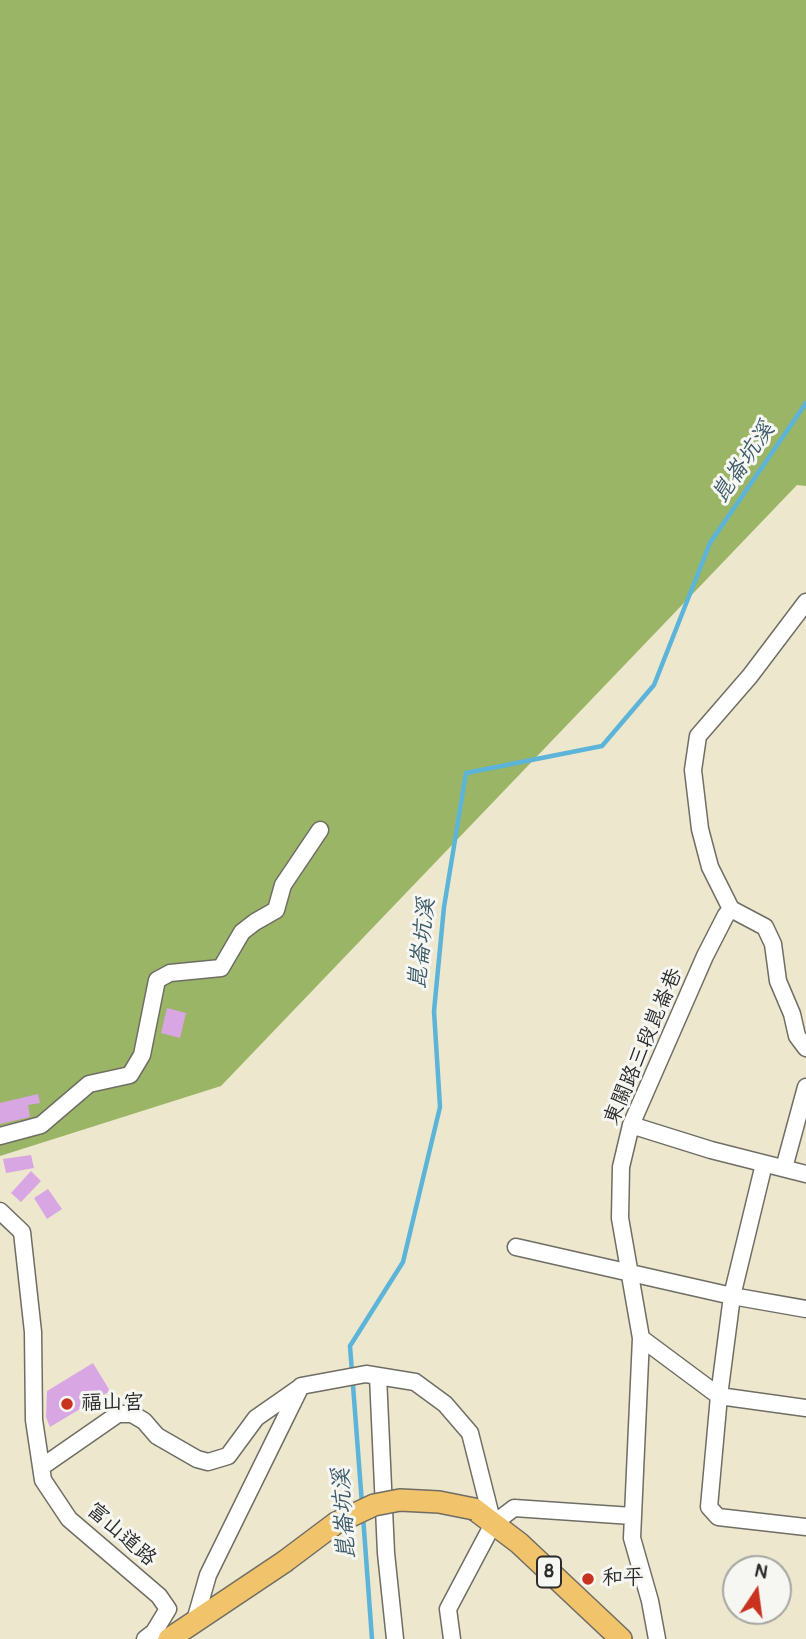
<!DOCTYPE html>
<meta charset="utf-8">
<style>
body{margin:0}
#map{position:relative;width:806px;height:1639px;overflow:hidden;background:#ece7cd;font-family:Pangolin,sans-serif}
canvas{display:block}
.north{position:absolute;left:722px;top:1555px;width:70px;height:70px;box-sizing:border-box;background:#f6f6f2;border:2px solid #a5a5a2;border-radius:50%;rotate:13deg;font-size:19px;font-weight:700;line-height:28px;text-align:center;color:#2b2b2b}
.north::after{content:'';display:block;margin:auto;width:24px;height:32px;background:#c8321e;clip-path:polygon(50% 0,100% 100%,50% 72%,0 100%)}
</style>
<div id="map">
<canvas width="806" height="1639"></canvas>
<div class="north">N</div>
</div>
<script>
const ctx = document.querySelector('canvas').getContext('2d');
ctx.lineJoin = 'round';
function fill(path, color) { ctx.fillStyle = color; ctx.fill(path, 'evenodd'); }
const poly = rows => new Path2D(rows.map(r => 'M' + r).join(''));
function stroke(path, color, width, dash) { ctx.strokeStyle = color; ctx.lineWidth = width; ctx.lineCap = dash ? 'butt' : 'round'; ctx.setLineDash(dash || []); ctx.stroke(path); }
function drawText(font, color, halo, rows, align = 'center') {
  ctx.font = font + ' Pangolin,"LXGW WenKai TC",sans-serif'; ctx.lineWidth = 6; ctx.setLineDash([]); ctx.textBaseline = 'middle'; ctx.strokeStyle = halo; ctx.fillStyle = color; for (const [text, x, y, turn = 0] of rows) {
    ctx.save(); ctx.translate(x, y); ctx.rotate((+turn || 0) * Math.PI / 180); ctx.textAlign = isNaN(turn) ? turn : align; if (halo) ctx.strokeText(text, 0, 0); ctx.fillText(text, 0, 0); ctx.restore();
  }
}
fill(poly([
 [0,0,806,0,806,486,797,485,221,1086,0,1156]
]), '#9bb566');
stroke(poly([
 [362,1504,350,1346,403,1262,440,1107,434,1011,444,907,466,773,602,746,654,685,710,543,806,403],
 [363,1516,372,1639]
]), '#5cb4d9', 4.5);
fill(poly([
 [167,1008,186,1013,180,1038,161,1033],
 [38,1094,40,1103,28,1105,30,1117,0,1124,0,1103],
 [31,1155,34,1168,6,1173,3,1159],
 [31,1171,41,1181,21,1202,11,1193],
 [48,1189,62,1209,47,1219,34,1198],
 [93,1363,110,1391,50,1427,46,1417,47,1391]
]), '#d8a6e3');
const minor = poly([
 [731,909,710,867,700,829,693,770,698,736,750,676,806,602],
 [731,909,765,927,773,944,778,981,792,1014,797,1036,806,1048],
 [631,1125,711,1150,806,1174],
 [0,1136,41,1125,89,1084,130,1075,142,1055,157,980,170,973,221,968,242,932,255,922,276,910,283,885,320,830],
 [764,1164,732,1296,719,1396,709,1507,718,1517,806,1527],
 [784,1168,806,1087],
 [0,1211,22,1232,33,1332,34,1420,43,1480,69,1519,159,1596,168,1609,154,1632,145,1639],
 [516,1247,732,1296,806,1309],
 [641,1338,719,1396,806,1408],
 [378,1376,386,1553,395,1639],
 [43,1466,118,1414,132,1414,144,1421,157,1436,197,1459,208,1462,228,1456,256,1418,299,1388],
 [194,1624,208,1575,301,1386,366,1374,415,1382,445,1404,470,1433,493,1524],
 [452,1639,448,1609,493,1524,514,1508,632,1516],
 [657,1639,650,1601,632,1538,641,1338,620,1218,621,1167,631,1125,705,956,726,915,731,909]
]);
const major = poly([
 [474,1509,519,1543,621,1639],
 [169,1639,284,1562]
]);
stroke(minor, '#6f6d64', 19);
stroke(major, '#6f6d64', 24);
stroke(minor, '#fff', 16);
stroke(major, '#f1c36a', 21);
const majorBridge = poly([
 [284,1562,336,1523,374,1505,400,1500,439,1502,474,1509]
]);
stroke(majorBridge, '#6f6d64', 24, []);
stroke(majorBridge, '#f1c36a', 21);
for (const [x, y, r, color] of [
 [67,1404,7,"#c8321e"],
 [588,1579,7,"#c8321e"]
]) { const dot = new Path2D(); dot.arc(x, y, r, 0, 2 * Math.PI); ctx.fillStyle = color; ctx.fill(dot); stroke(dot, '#f6f6f2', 2.5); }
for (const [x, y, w] of [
 [549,1572,24]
]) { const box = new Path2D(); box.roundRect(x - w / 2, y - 15.5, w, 31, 5); ctx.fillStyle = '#f6f6f2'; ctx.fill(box); stroke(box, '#2b2b2b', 2); }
drawText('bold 19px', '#2b2b2b', null, [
 ["8",549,1572]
]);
drawText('21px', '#2b2b2b', '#f6f6f2', [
 ["東關路三段崑崙巷",644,1047,-67],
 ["富山道路",121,1535,41]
]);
drawText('21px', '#2b2b2b', '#f6f6f2', [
 ["福山宮",81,1404],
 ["和平",602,1579]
], 'left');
drawText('italic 23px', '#3c5b68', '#f6f6f2', [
 ["崑崙坑溪",744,463,-56],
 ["崑崙坑溪",423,944,-84],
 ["崑崙坑溪",345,1514,-94]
]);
</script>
